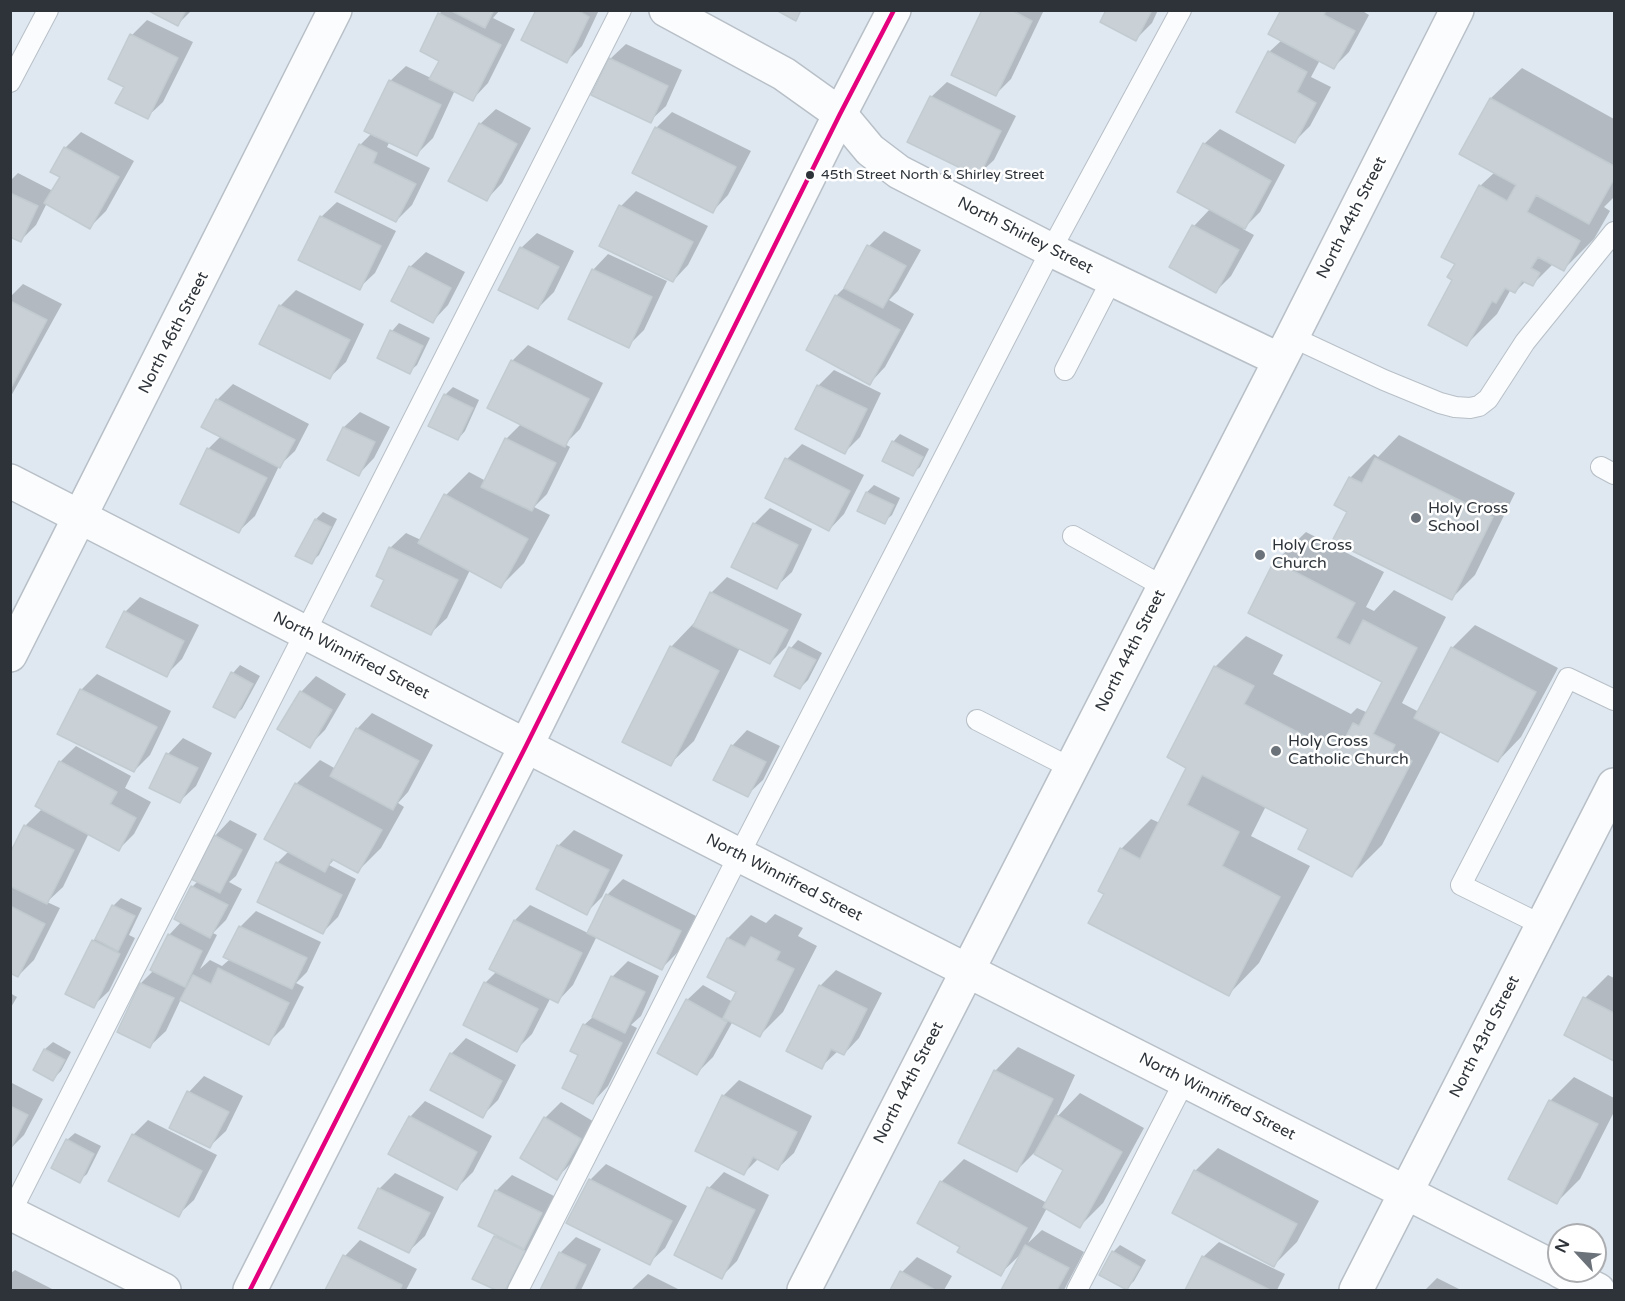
<!DOCTYPE html>
<style>
body{margin:0}
#map{position:relative;width:1625px;height:1301px;overflow:hidden;background:#dfe8f1;font-family:"Varela Round",sans-serif}
canvas{display:block}
.frame{position:absolute;inset:0;border:12px solid #2d3339;pointer-events:none}
.north{position:absolute;left:1547px;top:1223px;width:60px;height:60px;box-sizing:border-box;background:#fff;border:2px solid #abadb0;border-radius:50%;rotate:296deg;font-size:16px;font-weight:700;line-height:24px;text-align:center;color:#2d3339}
.north::after{content:'';display:block;margin:auto;width:21px;height:27px;background:#6b7279;clip-path:polygon(50% 0,100% 100%,50% 72%,0 100%)}
</style>
<div id="map">
<canvas width="1625" height="1301"></canvas>
<div class="frame"></div>
<div class="north">N</div>
</div>
<script>
const ctx = document.querySelector('canvas').getContext('2d');
ctx.lineJoin = 'round';
function fill(path, color) { ctx.fillStyle = color; ctx.fill(path, 'evenodd'); }
const poly = rows => new Path2D(rows.map(r => 'M' + r).join(''));
function stroke(path, color, width, dash) { ctx.strokeStyle = color; ctx.lineWidth = width; ctx.lineCap = dash ? 'butt' : 'round'; ctx.setLineDash(dash || []); ctx.stroke(path); }
function drawText(font, color, halo, rows, align = 'center') {
  ctx.font = font + ' "Varela Round",sans-serif'; ctx.lineWidth = 5; ctx.setLineDash([]); ctx.textBaseline = 'middle'; ctx.strokeStyle = halo; ctx.fillStyle = color; for (const [text, x, y, turn = 0] of rows) {
    ctx.save(); ctx.translate(x, y); ctx.rotate((+turn || 0) * Math.PI / 180); ctx.textAlign = isNaN(turn) ? turn : align; if (halo) ctx.strokeText(text, 0, 0); ctx.fillText(text, 0, 0); ctx.restore();
  }
}
fill(poly([
 [150,10,192,10,178,24],
 [443,10,500,10,493,18,515,29,488,83,473,99,455,90,433,138,417,154,390,141,387,147,430,168,412,205,396,221,360,145,372,133,390,81,406,66,431,78,441,60,439,14],
 [537,10,599,10,582,46,567,61],
 [984,10,1044,10,1011,79,995,95],
 [1108,10,1158,10,1152,23,1136,39],
 [1282,10,1361,10,1369,15,1349,52,1334,67,1320,60,1311,77,1331,87,1310,126,1295,141,1269,52,1282,40],
 [147,20,193,42,163,102,147,117,126,86,132,35],
 [626,44,682,70,666,106,650,121,610,59],
 [1522,68,1614,119,1614,197,1604,207,1610,211,1594,239,1564,269,1553,264,1533,284,1526,281,1515,292,1511,289,1497,314,1467,344,1454,279,1457,264,1480,186,1495,172,1461,153,1491,98],
 [947,82,1016,116,994,160,978,175,931,97],
 [496,109,531,128,502,183,487,199,480,124],
 [672,112,751,151,728,195,713,211,634,172,657,127],
 [1220,129,1285,165,1260,212,1243,229,1254,235,1231,276,1216,291,1171,267,1194,226,1210,209,1204,144],
 [81,132,134,161,106,211,90,227,47,203,36,225,21,240,10,235,10,181,18,173,53,191,62,176,52,171,65,148],
 [636,191,708,226,688,265,673,281,621,206],
 [337,202,396,231,375,273,359,288,321,217],
 [884,231,921,250,898,291,889,300,914,314,885,367,870,383,836,296,847,285,869,246],
 [537,233,574,251,554,292,538,308,521,248],
 [426,252,465,272,448,305,433,321,410,267],
 [608,254,667,281,644,330,628,346,593,270],
 [23,284,62,304,10,398,10,297],
 [296,290,364,324,346,362,330,377,261,343,280,306],
 [399,323,430,338,417,365,409,372,392,331],
 [528,345,603,383,580,429,565,444,570,447,547,494,534,507,550,515,524,563,501,586,470,570,447,618,431,633,386,580,390,548,406,533,421,540,446,495,469,472,486,481,506,439,521,424,512,361],
 [834,370,881,393,860,437,844,453,818,386],
 [233,384,309,424,295,451,279,466,255,516,239,531,208,449,221,436,217,400],
 [453,387,479,400,465,431,458,439,445,395],
 [360,412,390,427,374,458,359,474,329,459,344,427],
 [900,434,929,449,920,467,912,474,893,442],
 [1399,435,1515,493,1475,575,1451,599,1349,511,1350,478,1374,454,1378,457],
 [802,444,864,475,844,514,829,530,787,459],
 [874,485,900,498,892,515,884,522,867,492],
 [770,508,812,529,792,572,776,587,754,524],
 [323,512,337,519,319,555,311,562,297,555,316,519],
 [1306,532,1384,572,1366,607,1374,611,1394,590,1446,617,1402,703,1419,712,1452,648,1475,625,1558,668,1521,737,1498,761,1441,731,1382,845,1352,875,1310,829,1266,806,1251,836,1310,866,1259,963,1229,994,1106,893,1121,849,1151,819,1160,823,1188,767,1169,757,1215,667,1246,636,1283,655,1273,674,1351,714,1357,708,1366,712,1371,707,1384,682,1250,612,1275,562],
 [727,577,802,614,786,647,770,663,740,648,694,741,670,764,671,647,694,623,696,624,711,593],
 [140,597,199,625,182,659,166,675,125,612],
 [798,640,822,653,808,680,800,688,776,676,791,648],
 [240,665,260,676,242,709,234,716,215,706,233,673],
 [97,674,171,711,150,755,134,771,81,690],
 [316,676,346,694,325,730,309,746,301,692],
 [372,713,433,745,408,792,398,803,404,807,381,848,357,872,335,859,329,865,356,879,338,917,322,933,277,863,289,851,266,838,296,784,320,760,336,769,357,729],
 [747,730,780,746,763,780,747,795,732,746],
 [183,738,212,753,196,786,180,801,151,787,168,754],
 [76,746,131,776,125,788,151,802,134,834,119,849,89,833,63,887,47,902,60,908,34,960,18,976,10,973,10,857,25,826,43,808,60,762],
 [230,820,257,834,236,876,229,882,242,889,226,920,213,933,217,935,200,969,210,960,222,966,230,959,240,927,256,911,321,942,307,972,296,983,304,987,284,1027,268,1043,181,999,166,1031,150,1046,141,983,154,970,152,969,169,935,182,921,176,918,192,887,198,881,215,836],
 [574,830,623,855,602,897,586,913,558,846],
 [623,879,696,916,678,952,662,968,597,936,573,985,558,1001,551,997,532,1034,516,1050,485,983,497,971,515,920,530,905,588,933,607,895],
 [121,898,142,908,129,935,135,938,109,991,93,1006,93,941,99,934,114,905],
 [775,914,803,928,798,936,817,946,783,1012,760,1035,733,1021,713,1057,697,1073,687,1000,703,985,733,1002,738,991,709,976,728,938,751,915,766,923],
 [628,961,659,976,641,1016,631,1025,637,1028,608,1086,593,1102,580,1054,584,1025,594,1016,612,977],
 [836,970,882,993,859,1038,844,1054,838,1051,821,1067,788,1050,820,986],
 [1608,975,1614,978,1614,1059,1566,1035,1585,998],
 [10,993,17,997,10,1009],
 [466,1038,516,1065,498,1100,482,1116,451,1054],
 [53,1042,71,1052,61,1071,53,1079,35,1069,45,1049],
 [1018,1047,1075,1075,1055,1119,1080,1093,1144,1128,1103,1203,1080,1226,1047,1208,1028,1243,1042,1230,1084,1252,1064,1290,1003,1290,1022,1253,1000,1274,962,1246,941,1182,964,1159,1047,1203,1065,1170,1034,1153,1017,1170,995,1071],
 [204,1076,243,1096,226,1131,210,1146,189,1092],
 [1574,1077,1614,1098,1614,1112,1580,1179,1557,1202,1510,1178,1551,1100],
 [739,1080,812,1116,794,1153,778,1168,758,1159,744,1173,723,1096],
 [10,1082,43,1099,24,1135,10,1149],
 [425,1101,492,1136,473,1172,457,1188,410,1117],
 [561,1102,596,1123,572,1162,557,1178,522,1157,545,1118],
 [148,1120,217,1155,194,1200,178,1215,133,1135],
 [75,1133,101,1146,87,1174,79,1181,67,1140],
 [1218,1148,1319,1201,1297,1242,1274,1265,1195,1171],
 [606,1164,687,1206,665,1248,649,1263,590,1180],
 [724,1172,769,1195,737,1261,721,1277,676,1255,709,1188],
 [395,1173,444,1197,425,1236,409,1251,360,1227,380,1188],
 [512,1175,556,1197,519,1277,505,1290,499,1290,474,1278,498,1234,480,1225,496,1191],
 [576,1237,601,1249,581,1290,541,1290,560,1253],
 [360,1240,417,1269,406,1290,327,1290,345,1256],
 [1219,1242,1285,1274,1277,1290,1187,1290,1203,1257],
 [1120,1245,1146,1260,1134,1281,1126,1289,1113,1252],
 [917,1257,952,1276,944,1290,892,1290,902,1272],
 [15,1270,54,1290,10,1290,10,1274],
 [648,1274,680,1290,631,1290],
 [1437,1278,1461,1290,1425,1290]
]), '#0003');
const building = poly([
 [147,10,186,10,178,26,147,10],
 [450,10,494,10,485,28,450,10],
 [536,10,577,10,589,17,567,63,521,40,536,10],
 [776,10,801,10,796,21,776,10],
 [982,10,1011,10,1032,21,996,96,951,75,982,10],
 [1106,10,1152,10,1136,41,1100,22,1106,10],
 [1281,10,1326,10,1324,15,1355,31,1334,69,1268,34,1281,10],
 [438,13,501,45,473,101,429,79,439,61,420,51,438,13],
 [130,34,178,58,148,119,115,103,124,87,108,79,130,34],
 [1268,51,1307,72,1297,92,1316,103,1295,143,1236,112,1268,51],
 [609,58,668,86,651,123,591,95,609,58],
 [389,80,441,105,417,156,364,131,389,80],
 [930,96,1001,131,979,177,907,142,930,96],
 [1490,98,1614,166,1614,179,1589,224,1536,195,1527,212,1580,241,1564,271,1538,257,1531,268,1540,273,1533,286,1522,281,1515,293,1505,288,1496,303,1492,301,1467,346,1428,325,1452,280,1447,277,1455,264,1441,257,1479,185,1507,201,1516,185,1459,154,1490,98],
 [479,123,517,144,487,201,448,181,479,123],
 [655,127,736,167,713,213,632,173,655,127],
 [1203,143,1271,181,1245,229,1177,192,1203,143],
 [359,144,377,153,373,163,416,184,396,222,335,192,359,144],
 [64,147,119,177,90,229,44,203,60,177,50,172,64,147],
 [10,193,38,206,21,242,10,237,10,193],
 [619,205,693,242,673,282,599,246,619,205],
 [320,216,381,246,360,290,298,260,320,216],
 [1192,225,1239,250,1216,293,1169,267,1192,225],
 [867,245,906,266,883,308,844,288,867,245],
 [520,247,559,267,538,309,498,290,520,247],
 [409,266,451,288,433,323,391,301,409,266],
 [592,269,652,297,629,348,568,319,592,269],
 [835,295,900,330,870,385,806,350,835,295],
 [10,301,47,320,10,390,10,301],
 [279,305,350,340,330,379,259,344,279,305],
 [390,330,423,346,410,374,377,358,390,330],
 [511,360,589,399,565,447,487,408,511,360],
 [817,385,867,409,845,454,795,429,817,385],
 [444,394,473,408,458,440,428,426,444,394],
 [216,399,295,440,280,468,201,427,216,399],
 [343,427,375,442,359,476,327,460,343,427],
 [505,438,556,463,532,511,481,487,505,438],
 [892,441,923,457,913,476,882,461,892,441],
 [207,448,267,478,239,533,180,504,207,448],
 [785,458,850,491,829,531,765,498,785,458],
 [1375,458,1493,517,1452,600,1332,541,1347,512,1334,505,1349,477,1362,483,1375,458],
 [866,492,894,505,885,524,857,511,866,492],
 [444,494,528,539,501,588,418,543,444,494],
 [315,519,331,527,312,564,295,556,315,519],
 [753,523,798,545,777,589,731,567,753,523],
 [389,547,458,580,431,635,371,606,384,580,376,576,389,547],
 [1274,561,1355,603,1336,638,1350,645,1363,620,1417,648,1373,734,1395,745,1392,751,1412,761,1352,877,1298,849,1308,829,1202,775,1187,805,1239,832,1222,866,1280,897,1229,996,1088,923,1104,894,1098,891,1120,848,1140,859,1186,768,1167,757,1214,666,1254,686,1244,704,1322,745,1326,737,1341,746,1353,723,1359,726,1382,682,1248,613,1274,561],
 [710,592,788,630,770,664,693,626,710,592],
 [124,611,184,641,167,677,106,647,124,611],
 [670,646,719,671,671,766,622,742,670,646],
 [789,647,816,660,800,689,774,676,789,647],
 [1451,647,1536,692,1498,762,1414,718,1451,647],
 [231,672,253,684,235,718,213,707,231,672],
 [80,689,157,727,134,772,57,734,80,689],
 [300,691,332,710,310,748,277,729,300,691],
 [356,728,419,761,393,810,330,776,356,728],
 [731,745,766,762,748,797,713,780,731,745],
 [166,753,198,768,180,803,149,788,166,753],
 [59,761,117,792,110,804,136,818,119,851,35,806,59,761],
 [295,783,382,830,358,873,332,859,325,872,264,839,295,783],
 [24,825,74,850,47,904,10,886,10,853,24,825],
 [214,835,242,850,220,893,191,879,214,835],
 [557,845,609,870,587,915,536,889,557,845],
 [276,862,342,895,323,934,257,902,276,862],
 [191,886,228,905,210,938,174,919,191,886],
 [606,894,681,931,662,970,587,933,606,894],
 [112,905,135,916,118,951,95,939,112,905],
 [10,906,45,924,18,977,10,973,10,906],
 [514,920,582,953,558,1003,489,969,514,920],
 [239,926,307,958,292,989,223,957,239,926],
 [168,934,202,951,185,987,150,970,168,934],
 [751,937,780,952,776,960,794,969,760,1037,723,1018,736,992,707,977,727,938,745,947,751,937],
 [92,940,120,954,94,1008,65,994,92,940],
 [218,968,289,1003,269,1045,180,1000,193,975,211,984,218,968],
 [611,976,645,992,625,1033,592,1017,611,976],
 [484,982,538,1009,517,1052,463,1025,484,982],
 [140,983,174,998,150,1048,117,1032,140,983],
 [819,985,867,1009,844,1055,831,1049,822,1069,786,1051,819,985],
 [1583,997,1614,1013,1614,1061,1564,1035,1583,997],
 [686,999,727,1022,697,1075,657,1053,686,999],
 [583,1024,622,1043,593,1104,562,1088,578,1055,570,1051,583,1024],
 [44,1049,65,1060,53,1081,33,1070,44,1049],
 [450,1053,502,1081,483,1118,430,1090,450,1053],
 [994,1070,1053,1099,1017,1172,958,1143,994,1070],
 [187,1091,229,1112,210,1148,169,1128,187,1091],
 [722,1095,797,1132,778,1170,753,1157,744,1175,695,1151,722,1095],
 [1549,1100,1598,1124,1557,1204,1508,1179,1549,1100],
 [10,1106,28,1115,10,1150,10,1106],
 [1056,1115,1122,1152,1080,1228,1043,1207,1063,1170,1034,1154,1056,1115],
 [409,1116,477,1152,457,1190,388,1154,409,1116],
 [544,1117,581,1139,557,1180,520,1158,544,1117],
 [132,1134,202,1171,179,1217,108,1181,132,1134],
 [66,1139,94,1154,80,1183,51,1168,66,1139],
 [1194,1170,1297,1224,1274,1267,1172,1213,1194,1170],
 [589,1179,672,1221,650,1265,566,1223,589,1179],
 [940,1181,1027,1228,1001,1276,957,1252,960,1247,917,1223,940,1181],
 [707,1187,755,1210,722,1279,674,1255,707,1187],
 [378,1188,430,1213,409,1253,358,1228,378,1188],
 [495,1190,542,1213,524,1249,478,1226,495,1190],
 [494,1236,525,1251,505,1290,496,1290,472,1279,494,1236],
 [1025,1245,1069,1268,1057,1290,1001,1290,1025,1245],
 [1112,1251,1140,1267,1127,1290,1099,1275,1112,1251],
 [559,1252,586,1265,574,1290,540,1290,559,1252],
 [343,1255,402,1285,400,1290,325,1290,343,1255],
 [1202,1256,1270,1290,1185,1290,1202,1256],
 [900,1271,935,1290,890,1290,900,1271]
]);
fill(building, '#c9d1d7');
stroke(building, '#c2cbd0', 1.5);
const service = poly([
 [10,82,48,10],
 [1292,337,1384,380,1440,403,1455,407,1470,408,1479,406,1488,399,1525,342,1614,232],
 [1065,370,1112,279],
 [1601,467,1614,474],
 [1073,536,1164,587],
 [977,720,1071,768],
 [1542,925,1461,885,1568,678,1614,700],
 [10,1214,621,10],
 [518,1290,739,855,1051,250,1181,10],
 [1077,1290,1185,1080]
]);
const minor = poly([
 [666,10,784,74,840,114,870,150,899,172,1051,250,1280,360],
 [10,481,739,855,1559,1270],
 [10,1213,164,1290],
 [1560,1271,1598,1290],
 [804,1290,1292,337,1457,10],
 [1356,1290,1614,785]
]);
const tertiary = poly([
 [10,655,335,10],
 [250,1290,526,746,840,114,894,10]
]);
stroke(service, '#b8bfc7', 22);
stroke(minor, '#b8bfc7', 36);
stroke(tertiary, '#b8bfc7', 36);
stroke(service, '#fafcfd', 20);
stroke(minor, '#fafcfd', 33);
stroke(tertiary, '#fafcfd', 33);
stroke(poly([
 [250,1290,526,746,840,114,894,10]
]), '#e5007d', 4.5);
for (const [x, y, r, color] of [
 [810,175,5,"#2d3339"],
 [1416,518,6,"#6b7279"],
 [1260,555,6,"#6b7279"],
 [1276,751,6,"#6b7279"]
]) { const dot = new Path2D(); dot.arc(x, y, r, 0, 2 * Math.PI); ctx.fillStyle = color; ctx.fill(dot); stroke(dot, '#fff', 2); }
drawText('14px', '#2d3339', '#fff', [
 ["45th Street North & Shirley Street",821,175]
], 'left');
drawText('16px', '#2d3339', '#fff', [
 ["North 44th Street",1352,218,-63],
 ["North Shirley Street",1025,236,27],
 ["North 46th Street",174,333,-63],
 ["North 44th Street",1131,651,-63],
 ["North Winnifred Street",351,656,27],
 ["North Winnifred Street",784,878,27],
 ["North 43rd Street",1485,1037,-63],
 ["North 44th Street",909,1083,-63],
 ["North Winnifred Street",1217,1097,27]
]);
drawText('16px', '#2d3339', '#fff', [
 ["Holy Cross",1428,509],
 ["School",1428,527],
 ["Holy Cross",1272,546],
 ["Church",1272,564],
 ["Holy Cross",1288,742],
 ["Catholic Church",1288,760]
], 'left');
</script>
